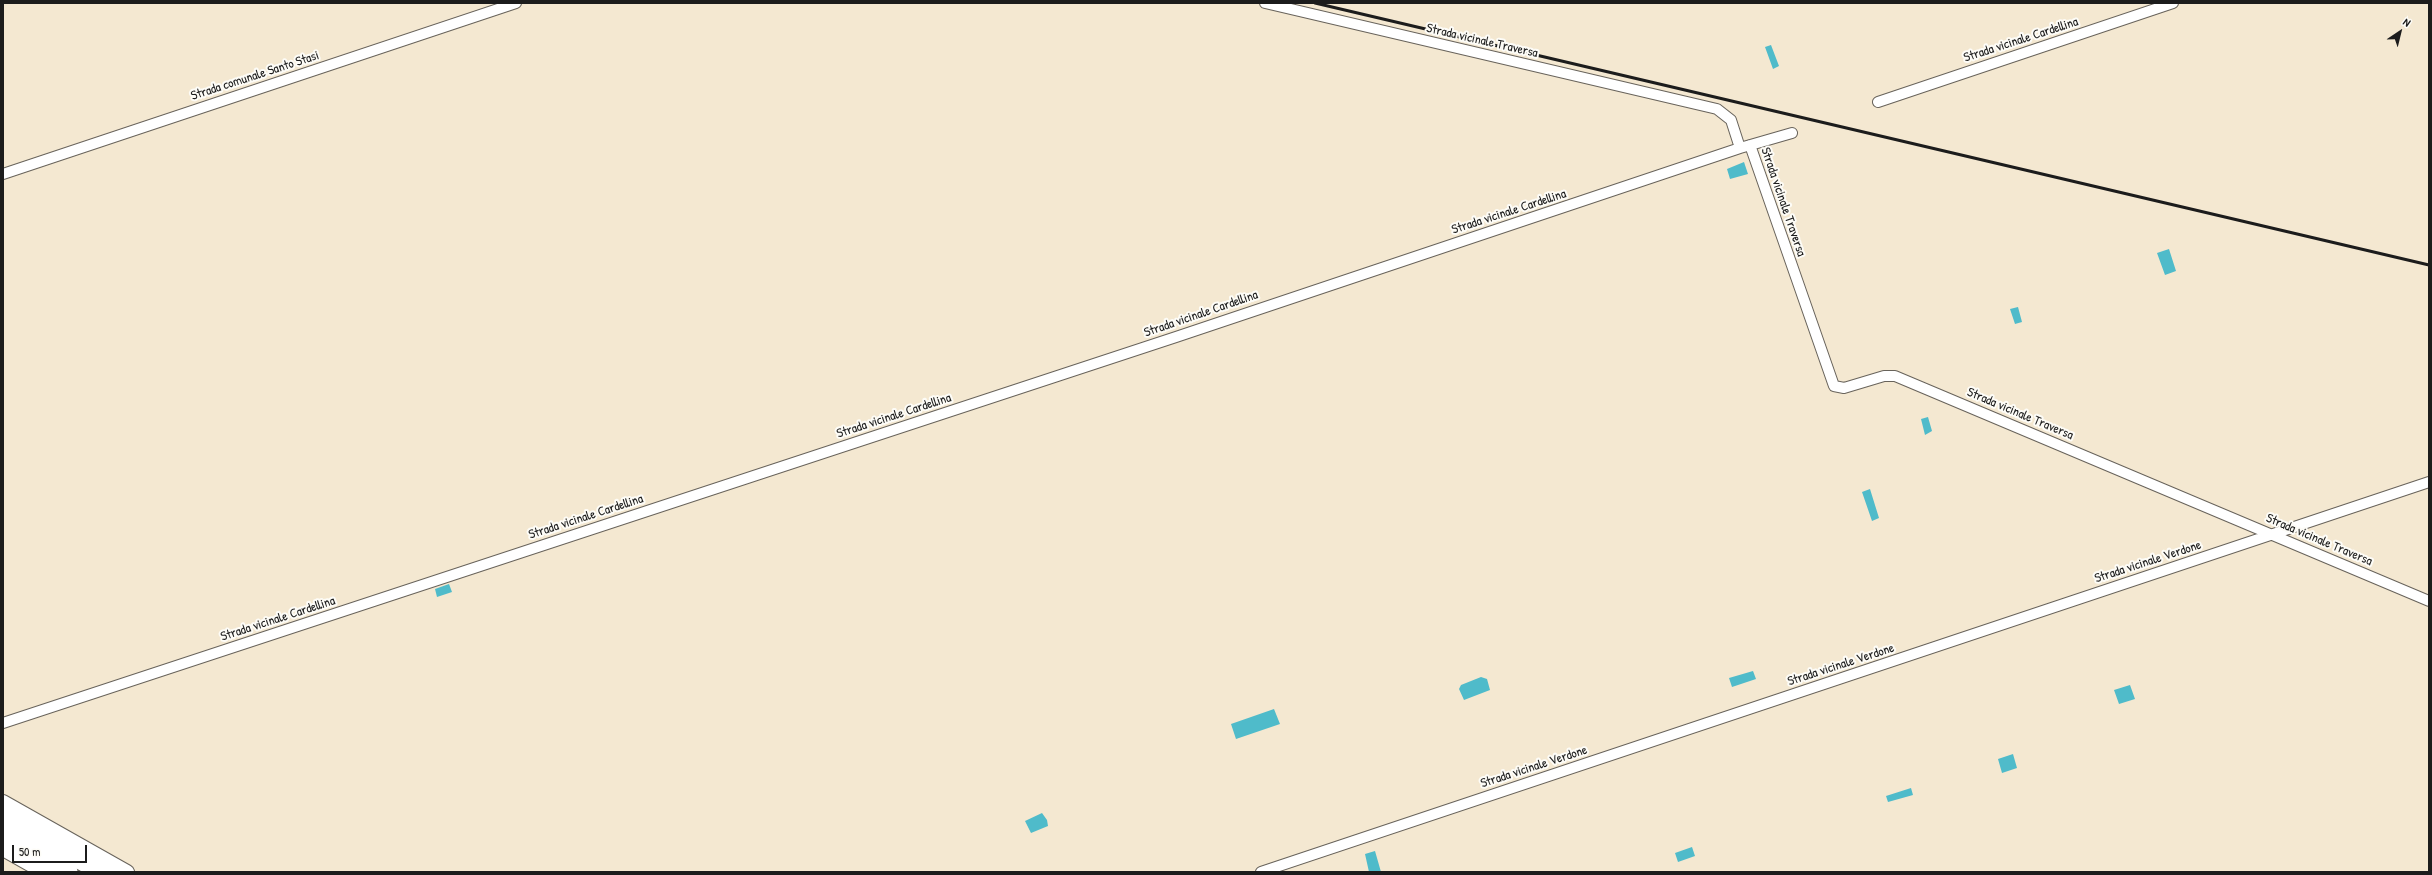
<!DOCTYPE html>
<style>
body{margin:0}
#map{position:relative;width:2432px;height:875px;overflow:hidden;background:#f4e8d1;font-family:"Patrick Hand",sans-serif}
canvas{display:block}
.frame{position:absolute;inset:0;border:4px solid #1c1c1c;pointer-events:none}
.north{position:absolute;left:2380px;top:12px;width:40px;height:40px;-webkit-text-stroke:3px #fdfcf7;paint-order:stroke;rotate:35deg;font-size:11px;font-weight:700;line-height:16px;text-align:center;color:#1c1c1c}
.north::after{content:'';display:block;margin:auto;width:14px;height:18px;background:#1c1c1c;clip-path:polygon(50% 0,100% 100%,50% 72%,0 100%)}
.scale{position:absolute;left:12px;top:845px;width:75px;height:18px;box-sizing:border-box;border:2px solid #1c1c1c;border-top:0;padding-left:5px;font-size:12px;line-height:14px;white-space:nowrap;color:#1c1c1c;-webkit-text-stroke:3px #fdfcf7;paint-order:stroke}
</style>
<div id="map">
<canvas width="2432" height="875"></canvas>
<div class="frame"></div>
<div class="north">N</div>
<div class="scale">50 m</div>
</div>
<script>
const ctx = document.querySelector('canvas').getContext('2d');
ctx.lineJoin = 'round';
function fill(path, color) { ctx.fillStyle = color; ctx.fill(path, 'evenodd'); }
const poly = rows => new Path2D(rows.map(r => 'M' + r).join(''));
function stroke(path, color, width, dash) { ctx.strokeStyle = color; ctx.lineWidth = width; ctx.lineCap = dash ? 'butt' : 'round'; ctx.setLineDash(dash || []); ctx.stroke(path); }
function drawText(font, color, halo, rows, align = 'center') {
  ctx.font = font + ' "Patrick Hand",sans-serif'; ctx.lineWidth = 4; ctx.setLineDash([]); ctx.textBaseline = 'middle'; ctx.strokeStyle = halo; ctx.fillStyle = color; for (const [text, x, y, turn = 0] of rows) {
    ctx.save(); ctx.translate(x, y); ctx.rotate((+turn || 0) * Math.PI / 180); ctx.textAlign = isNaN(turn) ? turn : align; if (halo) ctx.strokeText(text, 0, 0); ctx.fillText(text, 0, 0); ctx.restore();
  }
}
fill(poly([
 [1771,45,1779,66,1773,69,1765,47],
 [1744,162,1748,174,1730,179,1727,169],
 [2169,249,2176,271,2165,275,2157,253],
 [2018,307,2022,322,2015,324,2010,309],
 [1928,417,1932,431,1925,435,1921,419],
 [1870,489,1879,518,1872,521,1862,492],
 [449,584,452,592,437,597,435,589],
 [1753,671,1756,679,1732,687,1729,678],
 [1481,677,1487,679,1490,690,1464,700,1459,689,1461,685],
 [2130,685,2135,699,2119,704,2114,690],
 [1274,709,1280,724,1236,739,1231,724],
 [2013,754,2017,768,2002,773,1998,759],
 [1911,788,1913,795,1888,802,1886,796],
 [1042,813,1047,820,1048,826,1031,833,1025,821],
 [1692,847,1695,856,1678,862,1675,853],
 [1375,851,1381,872,1369,872,1365,854]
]), '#4fbbca');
const street = poly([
 [1265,3,1717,109,1731,120,1740,148],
 [1878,102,2173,3],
 [1750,145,1834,386,1844,388,1884,376,1895,376,2429,601],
 [3,174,516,3],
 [3,723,1176,337,1740,148,1792,133],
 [1261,872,2429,482]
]);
const secondary = poly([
 [3,802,127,872],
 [3,849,44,872]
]);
const highway = poly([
 [3,816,102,872],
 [3,835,68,872]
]);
stroke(street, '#68635b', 12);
stroke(secondary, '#68635b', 16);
stroke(highway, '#68635b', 21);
stroke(street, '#fff', 10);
stroke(secondary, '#fff', 14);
stroke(highway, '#fff', 19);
stroke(poly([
 [1315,3,2429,265]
]), '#1c1c1c', 3);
drawText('13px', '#1c1c1c', '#fdfcf7', [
 ["Strada vicinale Cardellina",2021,40,-18],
 ["Strada vicinale Traversa",1482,41,13],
 ["Strada comunale Santo Stasi",255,76,-18],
 ["Strada vicinale Traversa",1783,202,71],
 ["Strada vicinale Cardellina",1509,212,-18],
 ["Strada vicinale Cardellina",1201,314,-19],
 ["Strada vicinale Traversa",2020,414,23],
 ["Strada vicinale Cardellina",894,416,-18],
 ["Strada vicinale Cardellina",586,517,-18],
 ["Strada vicinale Traversa",2319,540,23],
 ["Strada vicinale Verdone",2148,562,-18],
 ["Strada vicinale Cardellina",278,619,-18],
 ["Strada vicinale Verdone",1841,665,-18],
 ["Strada vicinale Verdone",1534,767,-18]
]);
</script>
